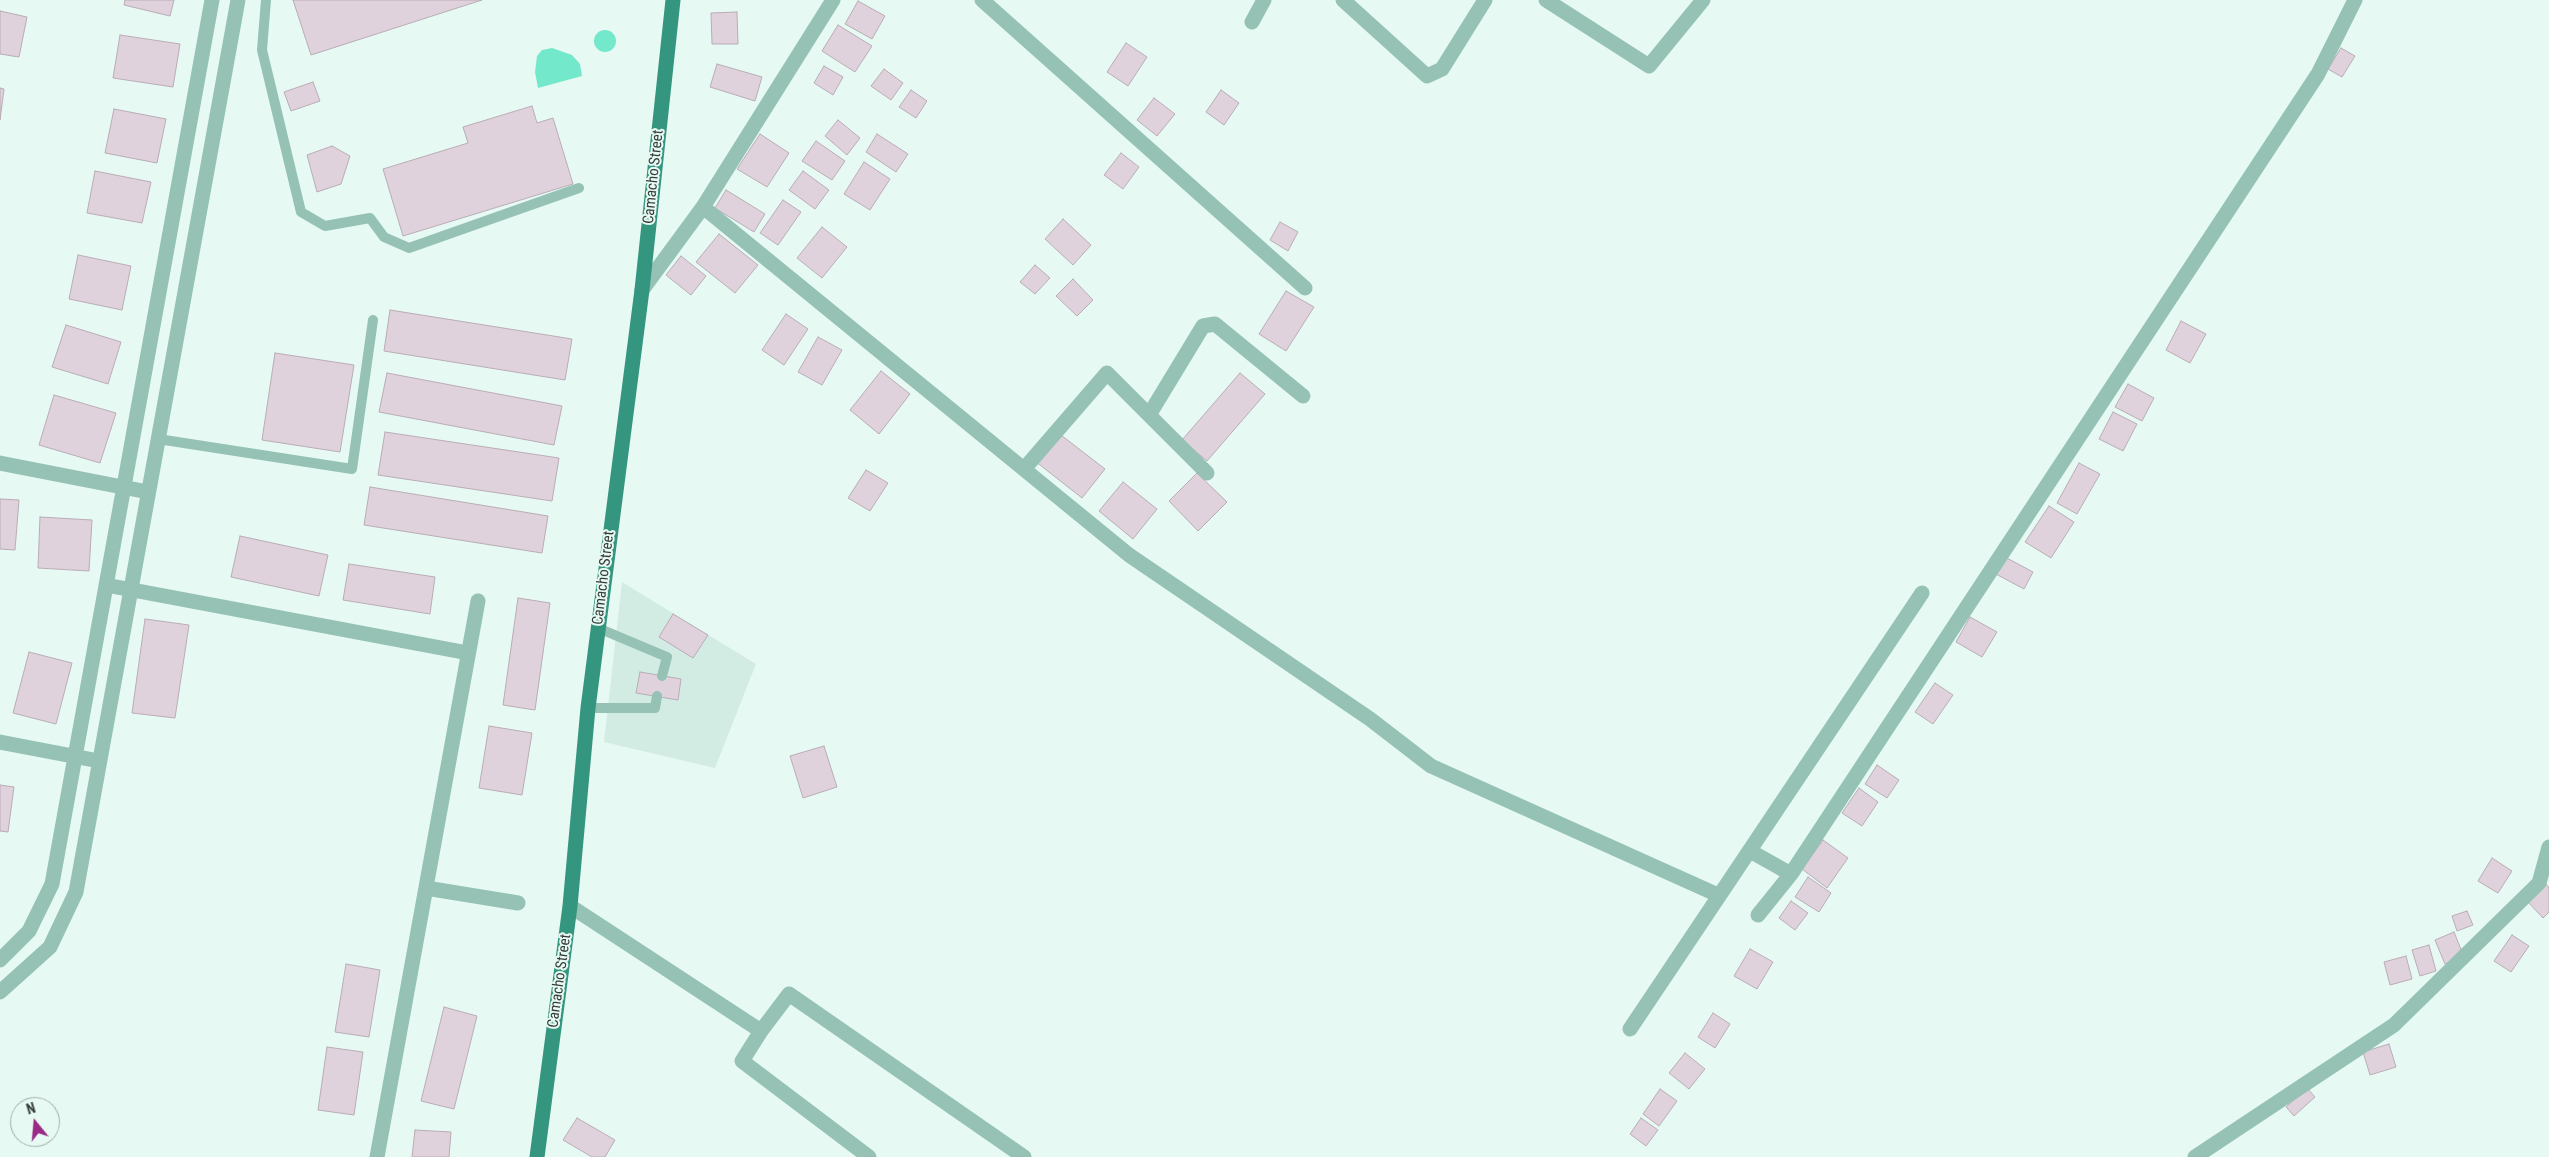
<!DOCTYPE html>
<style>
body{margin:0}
#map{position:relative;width:2549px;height:1157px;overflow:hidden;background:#e7f9f3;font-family:"Roboto Condensed",sans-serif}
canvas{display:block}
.north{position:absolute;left:10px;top:1097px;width:50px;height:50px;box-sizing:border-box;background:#e7f9f3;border:1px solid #a0ada9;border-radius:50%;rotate:343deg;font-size:14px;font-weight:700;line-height:20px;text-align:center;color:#353c39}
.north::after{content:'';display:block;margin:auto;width:18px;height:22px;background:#9a2987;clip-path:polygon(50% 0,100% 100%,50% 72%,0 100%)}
</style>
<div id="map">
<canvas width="2549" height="1157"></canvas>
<div class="north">N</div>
</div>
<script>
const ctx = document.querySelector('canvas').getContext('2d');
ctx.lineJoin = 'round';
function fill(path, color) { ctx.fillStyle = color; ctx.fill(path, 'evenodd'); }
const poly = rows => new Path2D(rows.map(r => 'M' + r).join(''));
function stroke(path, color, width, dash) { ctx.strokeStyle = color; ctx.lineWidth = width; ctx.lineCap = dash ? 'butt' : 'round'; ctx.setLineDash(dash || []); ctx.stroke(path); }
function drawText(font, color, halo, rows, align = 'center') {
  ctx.font = font + ' "Roboto Condensed",sans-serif'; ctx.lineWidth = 4; ctx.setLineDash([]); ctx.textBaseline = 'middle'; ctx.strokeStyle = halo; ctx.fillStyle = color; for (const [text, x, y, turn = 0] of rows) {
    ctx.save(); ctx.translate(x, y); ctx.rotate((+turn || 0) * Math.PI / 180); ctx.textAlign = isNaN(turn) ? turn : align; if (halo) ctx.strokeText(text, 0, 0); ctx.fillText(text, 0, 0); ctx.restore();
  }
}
fill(poly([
 [622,582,756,664,715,768,604,742]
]), '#d2ece4');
fill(poly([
 '594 41a11 11 0 1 1 22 0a11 11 0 1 1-22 0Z',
 [552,48,572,55,580,64,582,76,538,88,535,72,537,56,542,50]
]), '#74e8ca');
const building = poly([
 [125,0,174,0,170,16,124,5,125,0],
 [293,0,482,0,311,55,293,0],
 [858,1,885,16,872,39,845,24,858,1],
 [0,11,27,17,19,57,0,54,0,11],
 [737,12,738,44,712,44,711,13,737,12],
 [838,25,872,46,855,72,822,51,838,25],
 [120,35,180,44,173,87,113,78,120,35],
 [1126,43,1147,57,1128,86,1107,72,1126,43],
 [2341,48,2355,56,2342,77,2328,69,2341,48],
 [717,64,762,77,755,101,710,87,717,64],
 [824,66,843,77,833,95,814,83,824,66],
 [884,69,903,83,891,100,871,86,884,69],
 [313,82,320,101,291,111,284,92,313,82],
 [0,88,4,89,0,120,0,88],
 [911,90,927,101,916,118,899,107,911,90],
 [1221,90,1239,103,1224,125,1206,112,1221,90],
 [1154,98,1175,114,1157,136,1137,120,1154,98],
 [532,106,537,123,553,118,573,184,403,236,383,169,468,143,463,127,532,106],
 [114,109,166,119,157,163,105,153,114,109],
 [838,120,860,138,847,155,825,136,838,120],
 [760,134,789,153,767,187,737,169,760,134],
 [877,134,908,154,896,172,866,152,877,134],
 [816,141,845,161,832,180,802,161,816,141],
 [332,146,350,156,341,184,317,192,307,155,332,146],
 [1121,153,1139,167,1123,189,1104,175,1121,153],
 [864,162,890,179,870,210,844,194,864,162],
 [95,171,151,182,142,223,87,213,95,171],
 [803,171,829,190,815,209,789,190,803,171],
 [726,190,765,214,754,232,715,208,726,190],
 [783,200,801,212,778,245,760,233,783,200],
 [1063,219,1091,245,1073,265,1045,239,1063,219],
 [1280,222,1298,232,1288,251,1270,240,1280,222],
 [822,227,847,247,822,278,797,258,822,227],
 [719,234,758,265,735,293,696,262,719,234],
 [78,255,131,266,122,310,69,299,78,255],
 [681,256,706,276,691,295,666,275,681,256],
 [1035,265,1050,278,1035,294,1020,282,1035,265],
 [1073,279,1093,300,1077,316,1056,296,1073,279],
 [1286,291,1314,307,1286,351,1259,334,1286,291],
 [390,310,572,339,565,380,384,351,390,310],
 [786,314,808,329,784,365,762,350,786,314],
 [2181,321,2206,334,2190,363,2166,350,2181,321],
 [66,325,121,342,108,384,52,367,66,325],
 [818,337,842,350,822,385,798,372,818,337],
 [275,353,354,365,340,452,262,440,275,353],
 [881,371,910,394,879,434,850,410,881,371],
 [387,373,562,406,554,445,379,412,387,373],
 [1240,373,1265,394,1207,461,1182,440,1240,373],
 [2128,384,2154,398,2142,421,2115,407,2128,384],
 [54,395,116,413,100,463,39,445,54,395],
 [2113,412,2137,424,2123,451,2099,439,2113,412],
 [385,432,559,458,552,501,378,475,385,432],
 [1057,432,1105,469,1082,498,1035,461,1057,432],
 [2079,463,2100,474,2077,514,2057,503,2079,463],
 [866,470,888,483,870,511,848,498,866,470],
 [1197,473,1227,502,1198,531,1169,501,1197,473],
 [1123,482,1157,509,1133,539,1099,511,1123,482],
 [370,487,548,516,542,553,364,525,370,487],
 [0,499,19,500,15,550,0,549,0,499],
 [2049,506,2074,522,2051,558,2025,542,2049,506],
 [40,517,92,520,89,571,38,568,40,517],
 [240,536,328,555,319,596,231,577,240,536],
 [2003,556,2033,572,2024,589,1994,573,2003,556],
 [349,564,435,577,430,614,343,600,349,564],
 [518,598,550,603,535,710,503,705,518,598],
 [673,614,708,635,693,658,659,637,673,614],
 [1970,617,1997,632,1982,657,1956,642,1970,617],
 [145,619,189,625,175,718,132,713,145,619],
 [29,652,72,663,56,724,13,713,29,652],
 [640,672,681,679,678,700,636,693,640,672],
 [1935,683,1953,695,1933,724,1915,712,1935,683],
 [489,726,532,733,522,795,479,788,489,726],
 [824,746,837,787,803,798,790,756,824,746],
 [1877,765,1899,780,1887,798,1865,784,1877,765],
 [0,785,14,787,8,832,0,831,0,785],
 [1859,788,1878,802,1862,826,1842,813,1859,788],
 [1823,840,1848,858,1827,888,1802,869,1823,840],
 [2492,858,2512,871,2498,893,2478,881,2492,858],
 [1808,877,1831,893,1819,912,1795,897,1808,877],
 [2546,884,2549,888,2549,912,2543,918,2528,902,2546,884],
 [1791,901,1808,913,1795,930,1779,918,1791,901],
 [2467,911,2473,925,2457,931,2452,916,2467,911],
 [2454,932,2464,957,2445,964,2435,940,2454,932],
 [2512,935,2529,946,2511,972,2494,961,2512,935],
 [2429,945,2436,971,2420,976,2412,950,2429,945],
 [1750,949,1773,962,1757,989,1734,976,1750,949],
 [2406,956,2412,979,2390,985,2384,962,2406,956],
 [346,964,380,970,369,1037,335,1032,346,964],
 [444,1007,477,1016,454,1109,421,1101,444,1007],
 [1713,1013,1730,1024,1715,1048,1698,1037,1713,1013],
 [2389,1044,2396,1067,2370,1075,2363,1052,2389,1044],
 [327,1047,363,1052,354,1115,318,1110,327,1047],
 [1685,1053,1705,1069,1689,1089,1669,1073,1685,1053],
 [2307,1088,2315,1097,2294,1116,2286,1107,2307,1088],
 [1660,1089,1677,1101,1659,1126,1643,1114,1660,1089],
 [577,1118,615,1140,605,1157,592,1157,563,1140,577,1118],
 [1641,1118,1658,1130,1646,1146,1630,1134,1641,1118],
 [415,1130,451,1132,449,1157,412,1157,415,1130]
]);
fill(building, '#e0d2dc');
stroke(building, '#b9acb5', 1);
stroke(poly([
 [266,0,262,50,301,212,325,226,370,218,384,237,409,248,579,188],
 [158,439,352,469,373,320],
 [598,628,667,657,662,676],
 [588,708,655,708,657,696]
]), '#95c2b5', 10);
stroke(poly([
 [982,0,1305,288],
 [1343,0,1427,76,1442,69,1485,0],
 [1546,0,1649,66,1703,0],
 [1252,22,1264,0],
 [703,207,1129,555,1370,719,1431,766,1718,895],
 [642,290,703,207,833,0],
 [1149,415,1203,326,1215,324,1303,396],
 [0,463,148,492],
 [1024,469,1107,373,1207,473],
 [106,585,468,653],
 [0,742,99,761],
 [1750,851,1791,874],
 [426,888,518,903],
 [570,906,761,1031],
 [1758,915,1791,874,2318,74,2355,0],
 [0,960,29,931,52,884,212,0],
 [0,992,50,947,76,892,238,0],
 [1630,1029,1922,593],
 [377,1157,478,601],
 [869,1157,742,1061,761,1031,789,994,1024,1157],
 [2195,1157,2394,1025,2539,883,2549,847]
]), '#95c2b5', 15);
stroke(poly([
 [537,1157,570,906,588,708,642,290,673,0]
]), '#359680', 15);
drawText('15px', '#353c39', '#e7f9f3', [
 ["Camacho Street",654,177,-84],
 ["Camacho Street",604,578,-83],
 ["Camacho Street",560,981,-82]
]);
</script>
